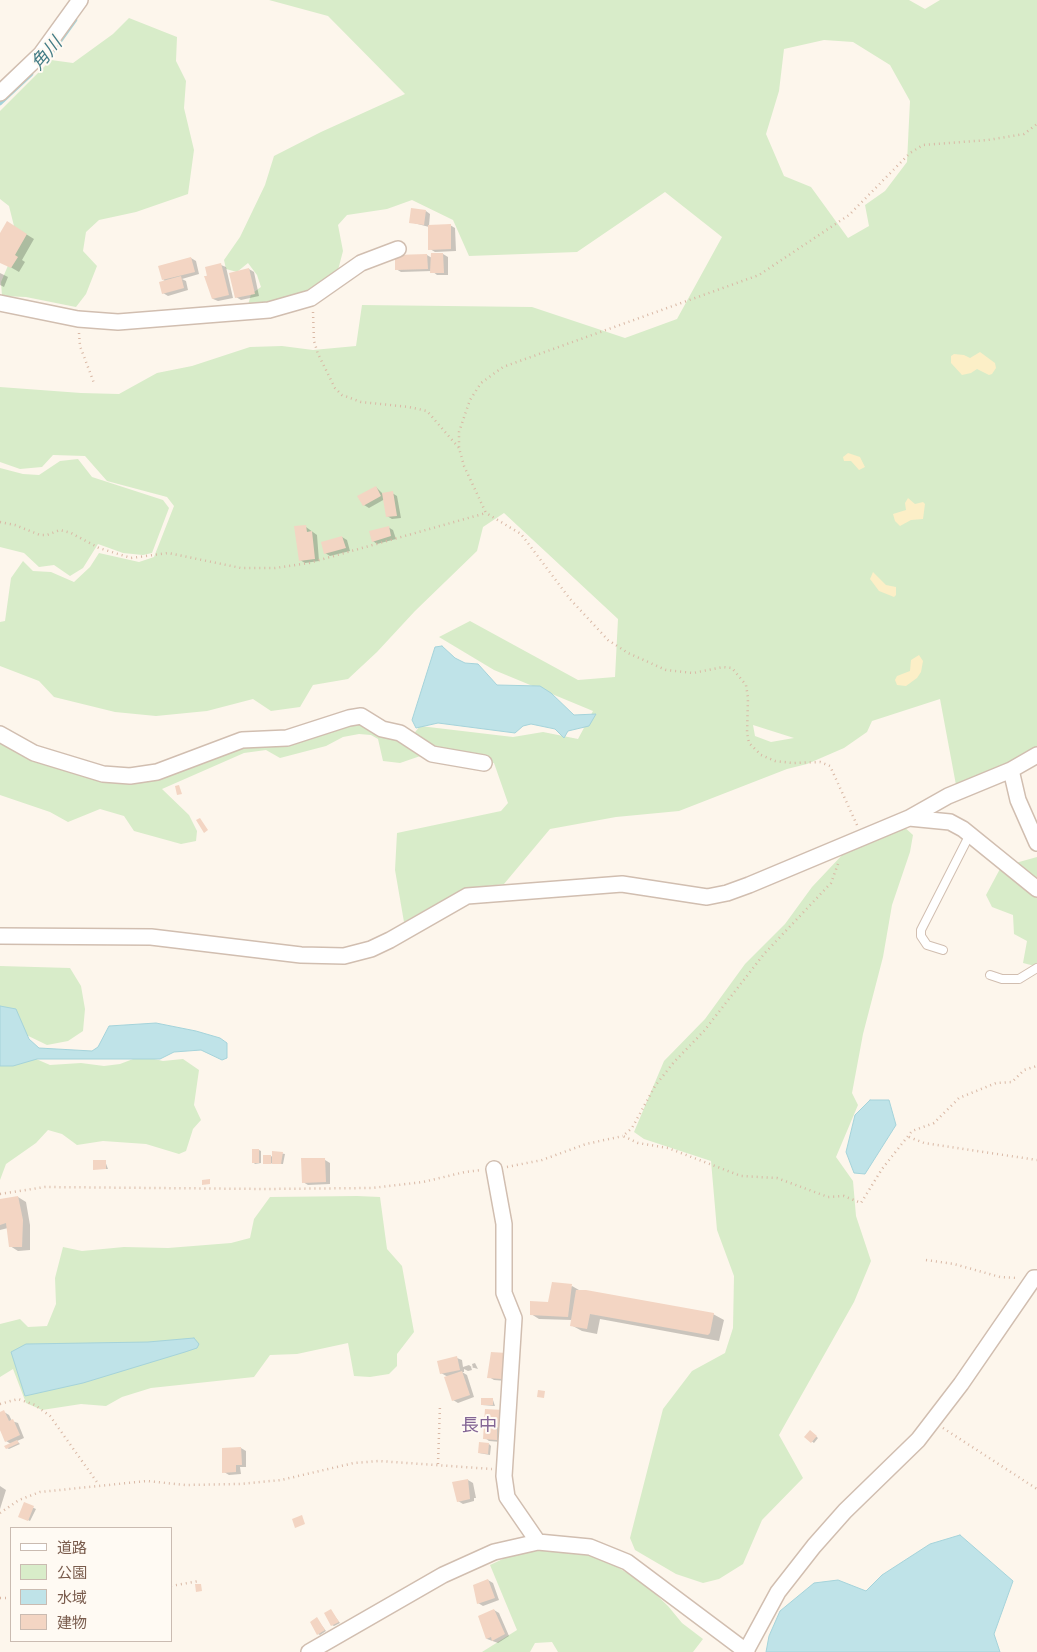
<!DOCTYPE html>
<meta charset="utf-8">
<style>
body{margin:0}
#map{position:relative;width:1037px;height:1652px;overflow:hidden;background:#fdf6ec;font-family:"Noto Sans","Noto Sans JP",sans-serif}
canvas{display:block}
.legend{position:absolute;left:10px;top:1527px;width:162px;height:115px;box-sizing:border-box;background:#fffaf3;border:1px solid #cabbb1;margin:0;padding:6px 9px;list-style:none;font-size:15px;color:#7a5c4d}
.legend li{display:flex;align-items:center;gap:10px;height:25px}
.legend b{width:25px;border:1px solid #cabbb1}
</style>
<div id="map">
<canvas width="1037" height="1652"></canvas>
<ul class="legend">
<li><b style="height:6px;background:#fff"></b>道路</li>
<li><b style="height:14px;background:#d8ecc9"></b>公園</li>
<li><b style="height:14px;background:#bfe3e8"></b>水域</li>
<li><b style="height:14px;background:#f3d5c3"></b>建物</li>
</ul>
</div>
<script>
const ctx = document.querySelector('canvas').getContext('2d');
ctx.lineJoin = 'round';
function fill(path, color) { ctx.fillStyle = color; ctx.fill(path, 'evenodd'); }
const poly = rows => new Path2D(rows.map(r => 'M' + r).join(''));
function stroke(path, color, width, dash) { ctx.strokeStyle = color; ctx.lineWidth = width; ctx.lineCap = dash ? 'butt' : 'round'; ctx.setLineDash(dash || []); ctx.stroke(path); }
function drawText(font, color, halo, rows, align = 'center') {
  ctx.font = font + ' "Noto Sans","Noto Sans JP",sans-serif'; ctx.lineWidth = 4; ctx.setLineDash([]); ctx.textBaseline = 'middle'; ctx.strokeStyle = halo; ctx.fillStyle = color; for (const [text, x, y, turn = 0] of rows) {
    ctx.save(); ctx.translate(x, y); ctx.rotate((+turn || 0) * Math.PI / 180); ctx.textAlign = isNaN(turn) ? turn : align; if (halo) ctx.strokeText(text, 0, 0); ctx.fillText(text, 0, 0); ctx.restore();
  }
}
fill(poly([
 [269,0,909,0,925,9,940,0,1037,0,1037,753,956,785,940,699,872,721,867,732,844,748,807,764,787,769,679,811,616,817,550,829,504,884,463,889,404,922,395,870,397,833,501,811,508,803,494,763,432,752,400,763,383,761,378,739,371,735,359,734,343,737,326,746,280,758,266,750,244,753,162,789,189,815,197,831,196,841,181,844,134,831,124,816,100,809,68,822,50,812,0,795,0,737,118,776,133,784,161,777,244,744,346,725,364,725,412,736,420,726,513,737,543,732,578,739,593,711,494,670,439,637,470,621,578,680,615,677,618,619,504,513,483,527,477,551,415,611,377,652,348,679,313,685,300,707,271,711,253,699,207,711,156,716,115,712,54,697,39,681,0,666,0,622,5,621,11,578,23,561,33,571,51,572,74,582,90,567,99,553,139,562,154,557,174,506,167,497,107,481,85,456,53,455,42,467,20,469,0,462,0,387,81,393,119,394,157,373,192,366,250,347,282,346,313,350,356,346,362,305,532,307,625,338,677,319,722,237,665,192,577,252,469,256,453,220,412,200,387,209,347,215,338,225,343,251,337,274,309,293,247,309,251,294,261,287,257,275,248,263,237,272,226,269,224,260,240,237,265,185,274,156,321,132,405,94,328,16],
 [824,40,853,42,890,65,910,101,907,162,885,191,865,205,869,226,848,238,811,187,784,176,766,134,779,91,784,49],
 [753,725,794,738,771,742,755,736],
 [129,18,177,37,176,61,186,81,184,108,194,150,188,194,136,212,99,220,86,232,83,251,97,266,86,294,76,307,26,297,2,296,1,282,18,242,9,206,0,199,0,111,51,60,73,63,113,34],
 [78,459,92,477,163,500,169,508,152,553,143,555,123,553,98,544,83,568,70,576,54,565,39,567,24,553,0,547,0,468,23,474,39,475,60,461],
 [902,825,913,835,910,852,892,905,883,957,863,1034,852,1093,858,1105,836,1157,853,1181,856,1216,871,1261,854,1302,779,1435,803,1478,762,1520,743,1564,719,1579,703,1583,676,1574,635,1550,630,1538,663,1409,692,1371,725,1353,733,1328,734,1276,717,1230,711,1161,644,1139,634,1132,664,1061,705,1019,745,964,785,924,812,887,844,853],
 [1037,857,1037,964,1035,966,1023,963,1027,941,1014,934,1013,915,992,907,986,895,1001,867],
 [0,966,70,968,81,986,85,1009,83,1031,68,1041,47,1045,16,1030,0,1016],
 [20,1052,50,1065,81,1063,104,1066,120,1064,141,1056,163,1061,183,1059,199,1070,194,1105,201,1120,193,1129,186,1151,179,1154,146,1144,103,1141,77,1145,62,1134,48,1130,36,1143,6,1164,0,1180,0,1057],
 [357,1196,380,1197,387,1249,402,1266,414,1332,397,1354,397,1366,389,1374,370,1377,354,1376,348,1343,297,1354,270,1355,254,1377,151,1388,122,1397,106,1406,81,1404,42,1410,26,1403,13,1369,0,1377,0,1324,20,1319,28,1327,47,1326,56,1304,55,1278,63,1247,82,1251,124,1247,168,1248,231,1243,250,1238,254,1219,270,1197],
 [570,1547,607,1561,644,1583,668,1606,682,1623,703,1639,693,1652,558,1652,552,1642,535,1643,530,1652,482,1652,517,1630,490,1565,507,1557,530,1552]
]), '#d8ecc9');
fill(poly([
 [980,352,995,363,996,368,992,374,989,375,977,369,971,373,962,375,951,363,951,356,954,354,964,355,970,358],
 [848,453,860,457,865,467,859,470,851,461,844,461,843,457],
 [908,498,915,504,923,502,925,504,923,519,911,520,900,526,895,521,893,514,906,510,905,503],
 [873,572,886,585,896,587,896,595,894,597,879,591,870,579],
 [919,655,923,661,921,672,917,678,906,686,897,685,895,680,897,676,910,671,911,660]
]), '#fcefc7');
const water = poly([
 [442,646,455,658,465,663,478,664,497,685,540,686,551,693,574,715,596,714,589,726,568,731,564,738,555,729,531,724,523,726,515,733,438,723,416,728,412,720,435,647,442,646],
 [0,1006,16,1009,29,1039,39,1048,92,1051,98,1047,109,1026,156,1023,196,1031,220,1038,227,1043,227,1058,222,1060,201,1050,174,1052,160,1059,37,1059,13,1066,0,1066,0,1006],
 [870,1100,889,1100,896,1125,865,1174,854,1173,846,1152,855,1115,870,1100],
 [194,1338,199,1344,197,1348,185,1352,83,1383,25,1396,11,1352,26,1344,148,1342,194,1338],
 [960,1535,1013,1581,994,1634,1000,1652,766,1652,769,1636,780,1611,814,1583,838,1580,866,1591,882,1575,930,1544,960,1535]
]);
fill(water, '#bfe3e8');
stroke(water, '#a5d3da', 1);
fill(poly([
 [426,211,430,214,429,226,450,225,455,228,456,251,435,252,430,249,429,227,410,222],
 [8,223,34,239,22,260,25,262,19,272,0,261,0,235],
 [432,254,443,254,448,257,448,275,437,275,432,271,401,272,396,269,427,255,432,258],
 [191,258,196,261,199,274,182,279,186,281,188,290,168,296,163,293,167,282,163,280],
 [221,265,226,267,233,298,218,301,213,299,205,277],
 [249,269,254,272,259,296,241,300,236,297],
 [0,273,8,277,4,287,0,285],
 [376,487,383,494,392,493,397,496,401,518,392,519,387,516,385,499,369,508,364,505],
 [306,527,317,535,319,561,305,563,300,560],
 [388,527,393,530,396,539,377,544,373,541],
 [342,537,347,540,350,551,330,556,325,553],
 [259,1150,261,1151,261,1163,255,1164,253,1162],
 [274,1152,285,1154,283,1164,264,1163,271,1156,274,1158],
 [303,1159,325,1160,330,1163,330,1184,308,1185,303,1182],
 [105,1161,108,1169,95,1169],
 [18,1197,26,1202,30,1225,30,1250,18,1251,10,1246,8,1228,0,1230,0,1200],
 [572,1286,579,1290,713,1314,724,1320,719,1341,600,1319,597,1334,582,1331,571,1325,572,1320,539,1319,531,1314],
 [511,1357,506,1381,494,1380,489,1377],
 [457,1358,462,1360,463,1367,469,1365,473,1368,472,1364,475,1363,478,1369,471,1367,472,1370,468,1371,464,1369,464,1372,462,1372,467,1375,474,1397,458,1403,453,1400,448,1377,441,1373],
 [493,1400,495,1406,482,1405],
 [503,1411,501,1442,489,1441,485,1438],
 [4,1412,9,1415,12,1421,18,1423,24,1438,17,1441,20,1444,9,1449,7,1448,11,1444,6,1441,0,1429,0,1413],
 [812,1433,818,1438,814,1443,806,1437],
 [489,1444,491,1446,490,1455,479,1453],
 [241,1448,246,1451,246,1467,240,1467,241,1474,229,1475,224,1472],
 [468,1480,473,1483,476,1498,474,1498,474,1501,463,1504,458,1501],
 [0,1486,6,1490,0,1509],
 [25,1504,36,1509,30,1521,20,1516],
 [488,1580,493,1583,499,1600,483,1606,478,1603],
 [494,1610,499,1613,509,1636,498,1643,487,1639],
 [331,1611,340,1623,334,1626,332,1625],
 [317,1619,326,1631,320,1635,318,1634]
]), '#0003');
stroke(poly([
 [52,52,75,20],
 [0,103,31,74]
]), '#a5d3da', 4.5);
fill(poly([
 [411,208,426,210,424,225,409,223],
 [7,221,27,234,15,255,18,257,11,268,0,263,0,233],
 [451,224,451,249,428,250,428,225],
 [431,253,443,253,444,273,430,273],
 [427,254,428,269,395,270,395,255],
 [191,257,195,272,162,280,158,266],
 [221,263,229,295,212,299,204,276,207,276,205,267],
 [249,268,255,294,235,298,229,273],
 [181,276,184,288,162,294,159,282],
 [376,486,381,496,363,506,357,496],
 [393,491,397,516,386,517,382,493],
 [306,525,307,532,312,531,315,559,299,561,294,526],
 [389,526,391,536,372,542,369,531],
 [342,536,346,548,324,554,321,542],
 [179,785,182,794,177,795,175,786],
 [200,818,208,830,204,833,196,820],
 [252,1149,259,1149,259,1163,252,1163],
 [272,1151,283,1152,281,1164,272,1164],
 [263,1155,271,1155,271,1164,263,1164],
 [301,1158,325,1158,326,1182,302,1183],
 [93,1160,106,1160,106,1169,93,1170],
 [210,1179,210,1184,202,1185,202,1180],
 [18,1196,23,1220,22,1247,9,1247,6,1223,0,1225,0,1199],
 [552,1282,572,1284,568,1317,530,1315,530,1301,548,1302],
 [576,1290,586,1290,714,1313,710,1333,708,1335,590,1314,587,1329,570,1326],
 [491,1352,507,1353,506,1376,502,1376,502,1379,487,1378],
 [457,1356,460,1370,440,1374,437,1361],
 [462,1371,470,1395,452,1401,444,1377],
 [538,1390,545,1391,544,1398,537,1397],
 [481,1398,493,1398,493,1405,481,1405],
 [485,1409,504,1410,503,1427,497,1427,497,1440,483,1439],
 [4,1410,9,1421,13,1419,20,1435,5,1442,0,1430,0,1412],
 [810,1430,817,1436,811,1443,804,1437],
 [17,1440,19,1443,6,1449,4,1446],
 [479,1442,489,1443,488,1454,478,1453],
 [241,1447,242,1465,236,1465,236,1472,222,1473,222,1448],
 [468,1479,470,1499,457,1502,452,1482],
 [24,1502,34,1506,28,1521,18,1517],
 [302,1515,305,1524,295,1528,292,1519],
 [488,1579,495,1598,477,1604,473,1585],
 [195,1584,201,1584,202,1591,196,1592],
 [331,1609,339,1622,331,1626,324,1613],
 [494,1609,505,1634,492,1641,491,1637,486,1639,478,1616],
 [317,1617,325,1630,317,1635,310,1622]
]), '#f3d5c3');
const lane = poly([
 [943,950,927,945,921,936,921,930,969,836],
 [990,975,1002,979,1019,979,1037,968]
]);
const street = poly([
 [0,93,41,54,80,0],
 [0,303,78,319,118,322,269,310,311,298,361,263,398,249],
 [0,734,34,753,103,774,130,776,157,772,242,740,287,738,349,718,361,716,382,729,400,733,432,754,484,763],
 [1011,770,1018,800,1037,843],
 [909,818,950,822,963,829,1037,889],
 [0,936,151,937,301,955,344,956,371,949,390,940,467,896,622,884,707,897,727,893,749,885,909,818,948,796,1011,770,1037,755],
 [494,1169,504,1224,504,1293,514,1318,504,1476,507,1497,538,1542],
 [746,1651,778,1592,814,1546,845,1511,918,1440,961,1384,1034,1278,1037,1278],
 [309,1652,443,1575,494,1552,538,1542,590,1547,627,1562,747,1652]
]);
stroke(lane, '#d1beb0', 10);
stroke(street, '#d1beb0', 18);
stroke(poly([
 [313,312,314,341,318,354,335,388,342,395,361,402,409,407,427,411,459,448],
 [79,333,80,346,94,383],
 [0,522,15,525,40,535,47,535,60,530,71,533,99,548,131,558,168,553,241,568,275,568,309,563,486,513],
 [857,825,830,766,820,762,793,763,775,761,761,755,749,743,747,733,748,698,746,685,732,668,723,667,693,673,666,670,628,653,608,640,570,599,521,534,486,513,464,466,459,448,459,432,470,400,481,383,503,367,759,275,849,215,910,153,923,145,988,140,1024,134,1037,124],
 [838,864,831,883,764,954,704,1031,674,1062,655,1086,632,1128,623,1136,638,1143,668,1148,741,1176,777,1178,828,1197,844,1196,861,1203,882,1169,912,1131,934,1123,959,1098,996,1083,1012,1082,1024,1070,1037,1066],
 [909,1137,924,1143,1037,1160],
 [507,1167,542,1160,586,1144,623,1136],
 [0,1194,45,1187,265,1189,372,1188,423,1182,465,1172,481,1170],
 [926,1260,954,1264,1000,1277,1017,1278],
 [0,1404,18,1399,35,1405,50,1416,99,1485],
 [943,1428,1037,1489],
 [438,1464,440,1405],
 [0,1513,19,1500,40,1492,147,1481,185,1485,240,1484,281,1480,354,1463,379,1461,492,1469],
 [171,1586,199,1581],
 [0,1598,11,1598]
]), '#d9b8a5', 2.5, [1, 4]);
stroke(lane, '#fff', 8);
stroke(street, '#fff', 15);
drawText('italic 18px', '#437c86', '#fffaf3', [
 ["角川",47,54,-50]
]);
drawText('18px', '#846695', '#fffaf3', [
 ["長中",479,1426]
]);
</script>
